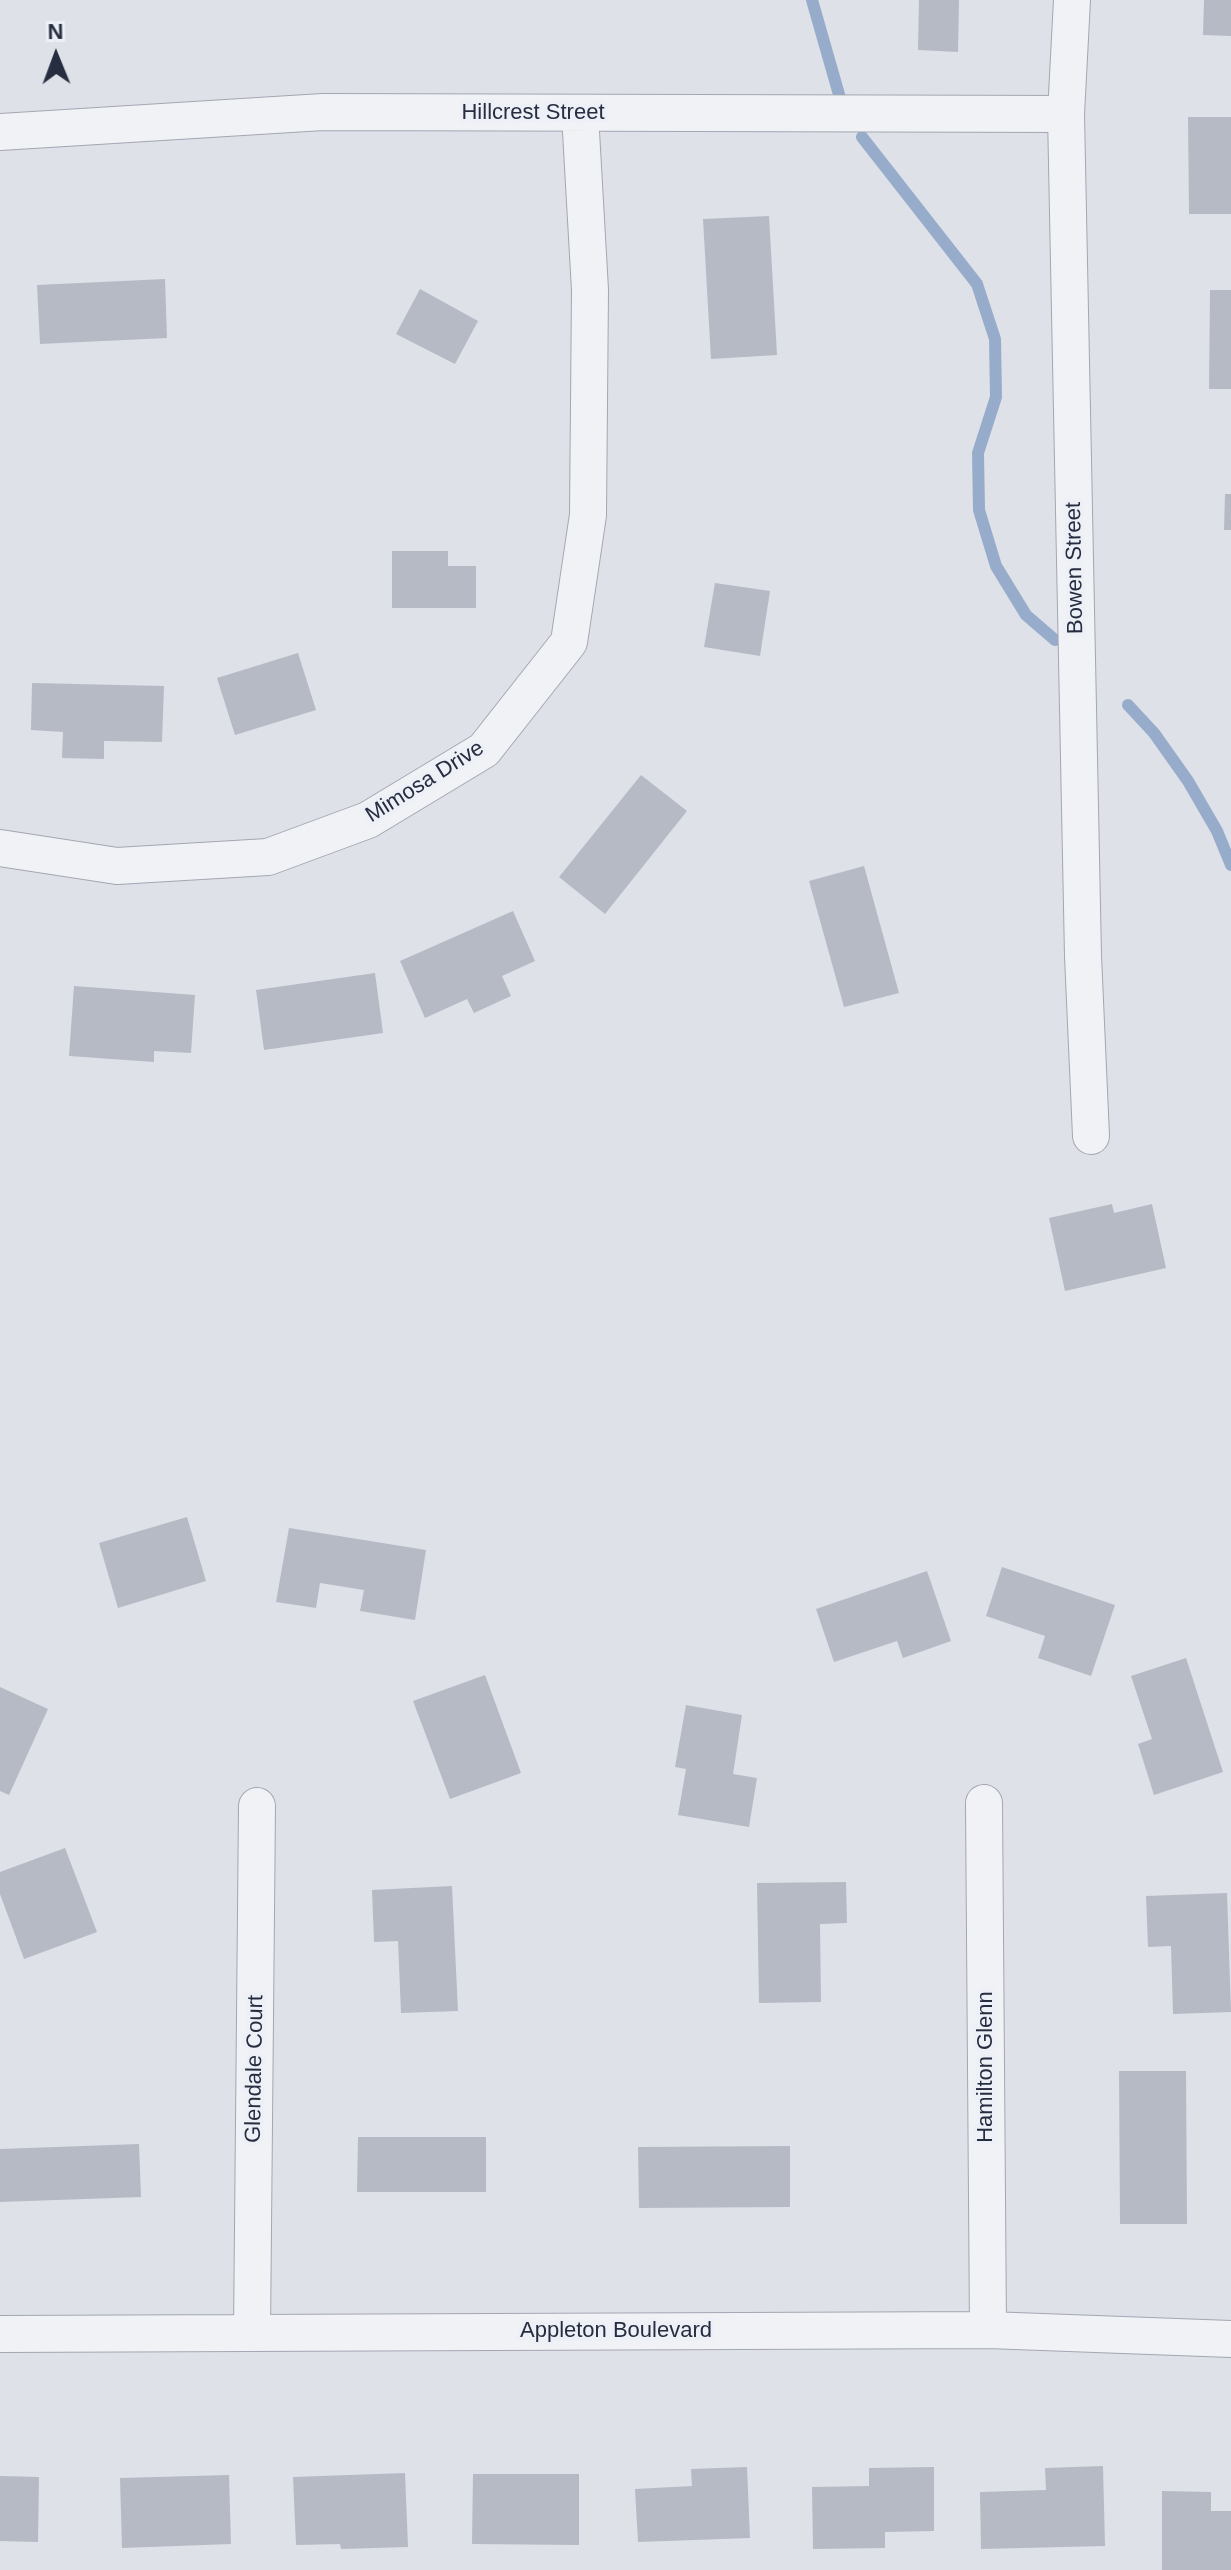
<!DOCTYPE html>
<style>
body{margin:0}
#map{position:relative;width:1231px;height:2570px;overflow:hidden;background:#dee1e8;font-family:Arial,sans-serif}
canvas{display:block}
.north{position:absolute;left:16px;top:16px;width:80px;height:80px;-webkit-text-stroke:6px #edf0f6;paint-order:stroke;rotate:359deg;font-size:22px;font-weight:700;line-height:32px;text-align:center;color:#262d40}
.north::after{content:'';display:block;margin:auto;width:28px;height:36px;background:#262d40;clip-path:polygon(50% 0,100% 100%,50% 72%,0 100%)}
</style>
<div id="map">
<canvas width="1231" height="2570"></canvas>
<div class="north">N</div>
</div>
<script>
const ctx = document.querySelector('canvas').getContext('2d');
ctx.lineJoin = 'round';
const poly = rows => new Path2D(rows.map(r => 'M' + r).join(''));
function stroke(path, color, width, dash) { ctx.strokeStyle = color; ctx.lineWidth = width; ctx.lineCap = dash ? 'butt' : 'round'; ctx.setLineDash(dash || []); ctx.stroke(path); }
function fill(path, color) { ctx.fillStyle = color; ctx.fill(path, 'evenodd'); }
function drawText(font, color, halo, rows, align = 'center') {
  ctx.font = font + ' Arial,sans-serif'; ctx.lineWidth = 8; ctx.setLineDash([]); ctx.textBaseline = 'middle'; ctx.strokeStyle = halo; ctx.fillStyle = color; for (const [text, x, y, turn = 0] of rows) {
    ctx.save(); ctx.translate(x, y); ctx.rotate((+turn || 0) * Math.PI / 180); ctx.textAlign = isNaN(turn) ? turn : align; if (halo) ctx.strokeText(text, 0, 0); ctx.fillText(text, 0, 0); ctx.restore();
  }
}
stroke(poly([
 [812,0,840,98],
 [862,137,977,284,995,339,996,397,978,453,979,510,996,566,1026,615,1055,640],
 [1128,705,1154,733,1188,781,1217,831,1231,865]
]), '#97abcb', 12);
fill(poly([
 [919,0,959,0,958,52,918,50],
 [1204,0,1231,0,1231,36,1203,35],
 [1188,117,1231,117,1231,214,1189,214],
 [769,216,777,355,711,359,703,219],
 [165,279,167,338,40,344,37,285],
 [420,289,478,321,455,364,396,334],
 [1210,290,1231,290,1231,389,1209,389],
 [1225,494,1231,494,1231,530,1224,530],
 [392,551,448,551,448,566,476,566,476,608,392,608],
 [715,583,770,591,760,656,704,647],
 [298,653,316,710,235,735,217,678],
 [32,683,164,686,162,742,104,741,104,759,62,758,63,732,31,730],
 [641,775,687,811,605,914,559,877],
 [864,866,899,993,844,1007,809,881],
 [513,911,535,961,502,976,511,996,474,1013,467,999,425,1018,400,961],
 [375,973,383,1033,264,1050,256,990],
 [74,986,195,995,191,1053,154,1051,154,1062,69,1056],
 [1112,1204,1114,1213,1152,1204,1166,1268,1065,1291,1049,1218],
 [187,1517,206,1581,118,1608,99,1543],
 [289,1528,426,1550,415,1620,360,1611,364,1590,320,1583,316,1608,276,1602],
 [1002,1567,1115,1605,1091,1676,1038,1658,1045,1636,986,1616],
 [927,1571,951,1641,903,1658,897,1641,834,1662,816,1609],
 [1186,1658,1223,1772,1154,1795,1138,1744,1152,1739,1131,1676],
 [485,1675,521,1773,450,1799,413,1701],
 [0,1687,48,1709,9,1795,0,1791],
 [686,1705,742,1715,733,1774,757,1778,749,1827,678,1815,686,1769,675,1767],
 [65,1848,97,1932,24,1959,0,1894,0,1872],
 [846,1882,847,1923,820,1924,821,2002,759,2003,757,1883],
 [452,1886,458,2011,401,2013,398,1941,374,1942,372,1890],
 [1227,1893,1231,2012,1173,2014,1171,1946,1148,1947,1146,1896],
 [1119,2071,1186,2071,1187,2224,1120,2224],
 [358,2137,486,2137,486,2192,357,2192],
 [139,2144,141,2197,0,2202,0,2149],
 [790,2146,790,2207,639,2208,638,2147],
 [1103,2466,1105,2546,981,2549,980,2492,1046,2490,1045,2468],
 [747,2467,750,2538,638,2542,635,2489,692,2486,691,2469],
 [934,2467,934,2531,885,2532,885,2548,813,2549,812,2487,869,2486,869,2468],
 [405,2473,408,2547,341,2549,340,2544,296,2545,293,2477],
 [473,2474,579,2474,579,2545,472,2544],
 [229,2475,231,2544,122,2548,120,2478],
 [0,2476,39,2477,38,2542,0,2541],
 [1162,2491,1211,2492,1211,2511,1231,2511,1231,2570,1162,2570]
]), '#b5bac5');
const street = poly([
 [1072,0,1066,114,1083,956,1091,1136],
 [0,132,323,112,1066,114],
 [0,848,117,866,268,857,368,820,484,750,569,642,588,515,590,290,580,114],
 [984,1803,988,2330],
 [252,2332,257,1806],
 [0,2334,988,2330,1231,2339]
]);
stroke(street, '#a3a7b2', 38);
stroke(street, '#f1f2f6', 36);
drawText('22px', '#262d40', '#edf0f6', [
 ["Hillcrest Street",533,113],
 ["Bowen Street",1075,568,-91],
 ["Mimosa Drive",425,782,-32],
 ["Hamilton Glenn",986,2067,-90],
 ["Glendale Court",255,2069,-89],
 ["Appleton Boulevard",616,2331]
]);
</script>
